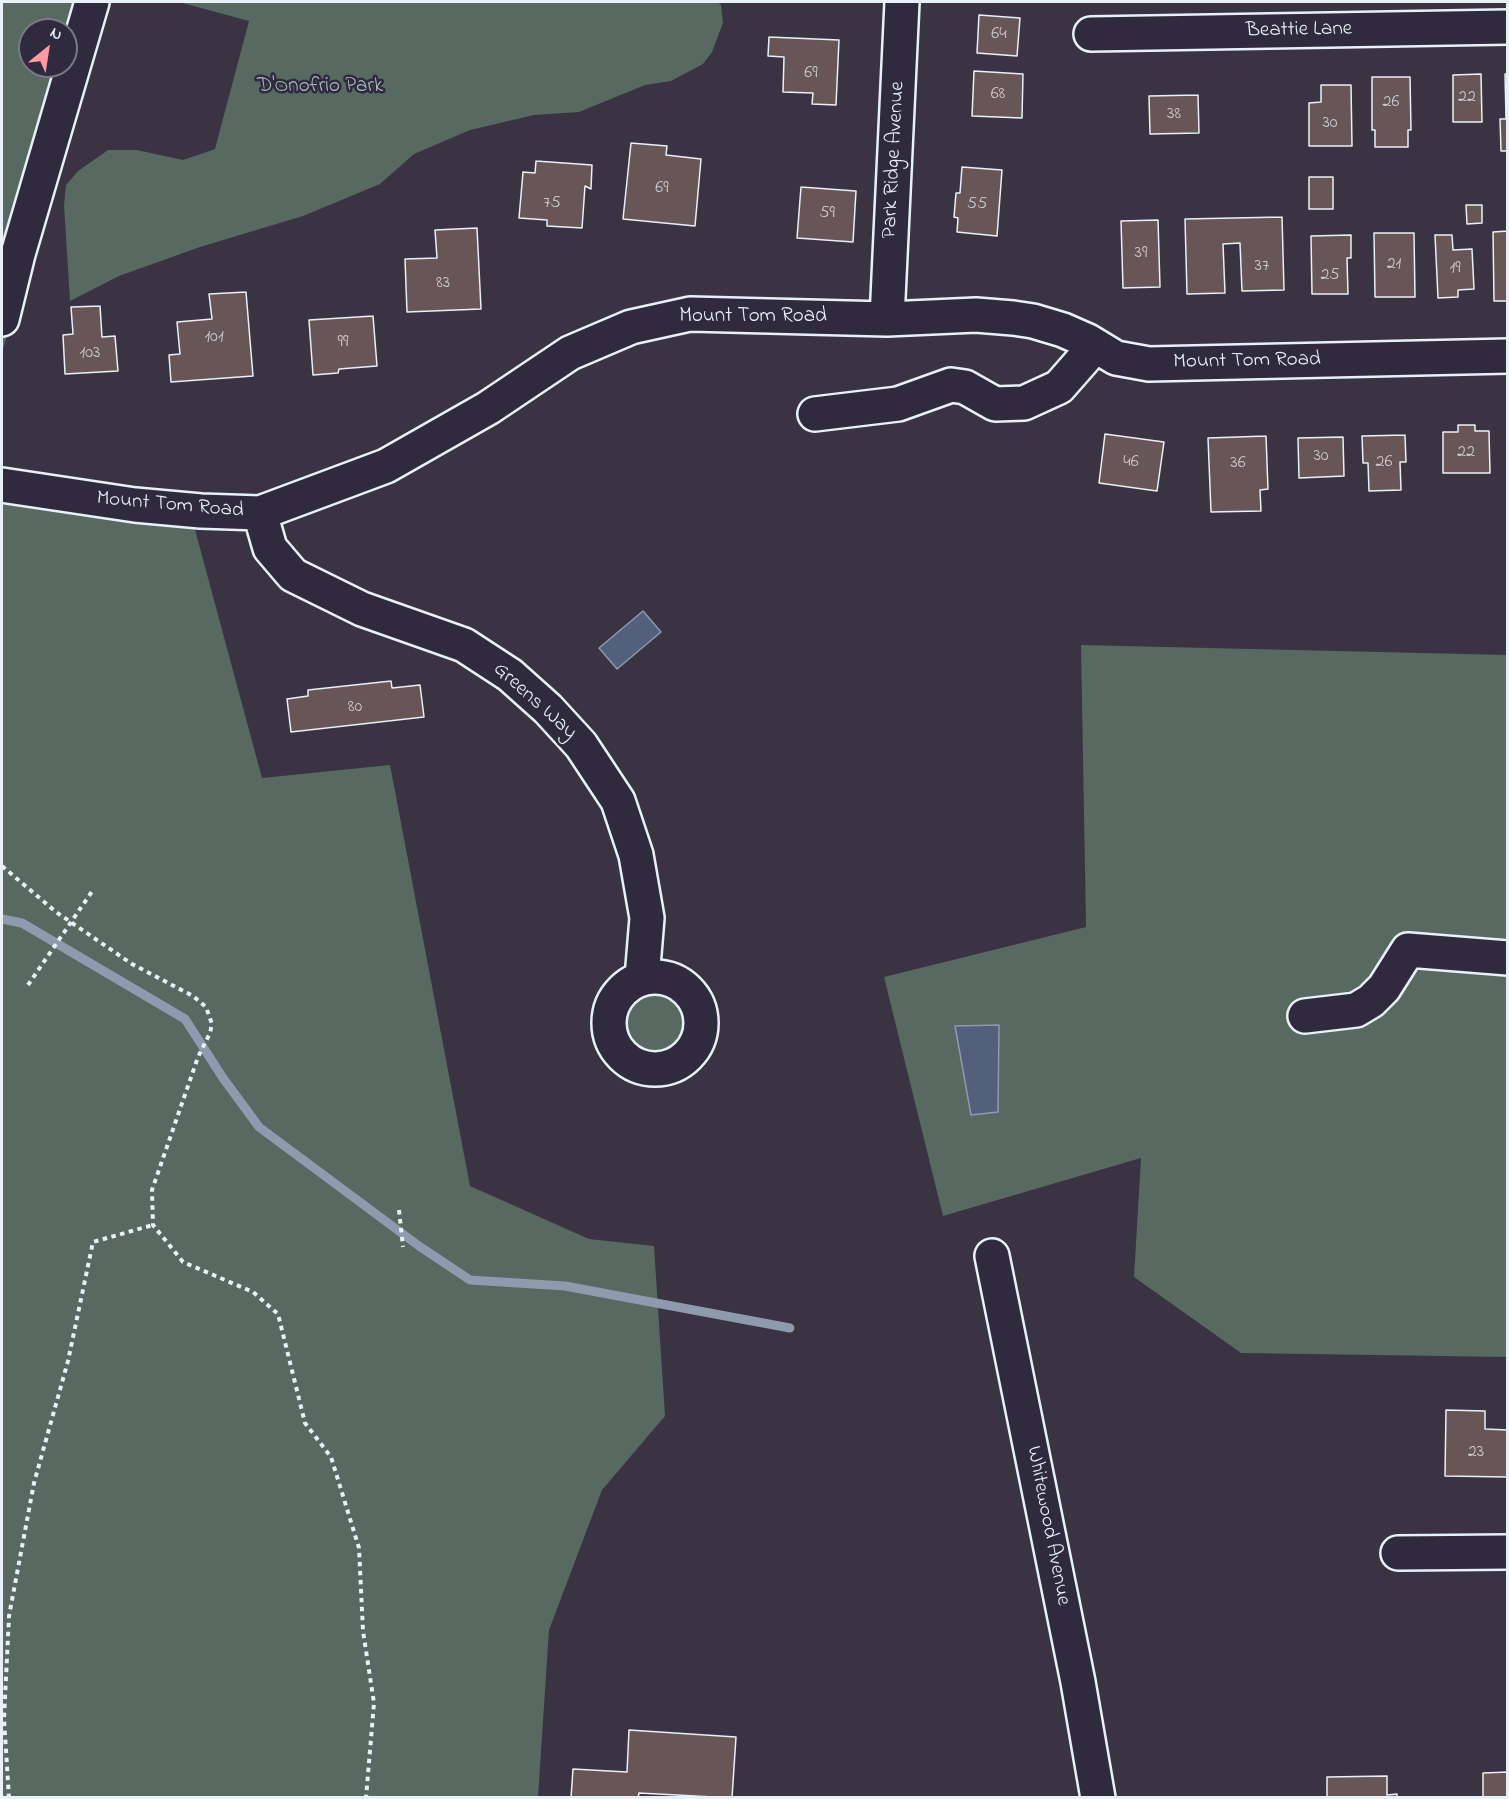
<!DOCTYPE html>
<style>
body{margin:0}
#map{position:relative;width:1509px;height:1799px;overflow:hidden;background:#3a3342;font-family:"Indie Flower",sans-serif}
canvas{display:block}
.frame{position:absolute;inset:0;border:3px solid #e8f1f8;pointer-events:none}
.north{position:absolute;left:18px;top:18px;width:60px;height:60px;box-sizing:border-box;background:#2f2a3d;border:2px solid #797a88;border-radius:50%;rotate:30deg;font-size:16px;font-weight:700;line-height:24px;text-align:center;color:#e8f1f8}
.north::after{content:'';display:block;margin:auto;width:21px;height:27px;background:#ff9aa2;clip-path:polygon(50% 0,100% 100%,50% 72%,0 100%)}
</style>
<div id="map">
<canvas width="1509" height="1799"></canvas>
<div class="frame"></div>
<div class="north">N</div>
</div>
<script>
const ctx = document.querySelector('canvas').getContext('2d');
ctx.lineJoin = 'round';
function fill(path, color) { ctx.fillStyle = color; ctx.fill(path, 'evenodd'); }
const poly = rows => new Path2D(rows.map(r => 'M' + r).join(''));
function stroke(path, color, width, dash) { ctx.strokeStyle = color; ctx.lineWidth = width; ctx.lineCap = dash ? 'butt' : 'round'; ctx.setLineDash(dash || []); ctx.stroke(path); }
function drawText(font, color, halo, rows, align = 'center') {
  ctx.font = font + ' "Indie Flower",sans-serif'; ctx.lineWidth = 5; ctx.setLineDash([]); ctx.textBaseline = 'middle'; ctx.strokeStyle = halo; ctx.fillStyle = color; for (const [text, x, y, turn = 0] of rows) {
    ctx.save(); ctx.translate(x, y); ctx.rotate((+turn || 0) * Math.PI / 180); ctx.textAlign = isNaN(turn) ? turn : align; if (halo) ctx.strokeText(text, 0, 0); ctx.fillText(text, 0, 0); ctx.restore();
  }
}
fill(poly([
 [2,2,100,2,2,353],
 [30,30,66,30,66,66,30,66],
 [179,2,718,2,721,5,723,23,712,52,703,64,671,81,645,85,579,112,534,115,470,130,414,154,380,184,303,216,200,247,119,276,70,301,64,205,66,185,78,171,108,150,137,150,183,160,215,149,249,21],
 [2,498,194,526,262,778,390,765,470,1186,589,1239,654,1246,665,1416,602,1490,549,1630,538,1797,2,1798],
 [1081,645,1507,655,1507,1357,1241,1353,1134,1277,1141,1158,943,1216,884,977,1086,927],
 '614 1021a40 40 0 1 1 80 0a40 40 0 1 1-80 0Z'
]), '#576961');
const water = poly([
 [643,611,661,632,617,669,599,648,643,611],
 [999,1025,998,1112,971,1115,955,1026,999,1025]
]);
fill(water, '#52607b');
stroke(water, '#8e9aad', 1.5);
stroke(poly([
 [2,919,22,923,185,1019,223,1078,259,1127,419,1246,470,1280,565,1286,790,1328]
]), '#8e9aad', 9);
const building = poly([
 [979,15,1020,18,1017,56,977,53,979,15],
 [769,37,839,40,836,105,812,104,813,93,783,92,784,57,768,56,769,37],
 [974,71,1023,74,1022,118,972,116,974,71],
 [1481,74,1482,122,1453,122,1453,75,1481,74],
 [1505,74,1508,74,1508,151,1501,151,1500,119,1506,119,1505,74],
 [1372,77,1410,77,1411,130,1408,130,1408,147,1375,147,1375,130,1372,130,1372,77],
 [1321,85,1351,85,1352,146,1309,146,1309,103,1321,102,1321,85],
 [1198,95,1199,133,1150,134,1149,96,1198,95],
 [631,143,667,146,666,155,701,159,695,226,623,219,631,143],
 [536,161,592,165,591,189,585,186,582,228,547,226,547,220,519,218,523,172,535,173,536,161],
 [962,167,1002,170,997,236,957,232,958,218,954,217,956,193,960,193,962,167],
 [1309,177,1333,177,1333,209,1309,209,1309,177],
 [801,187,856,191,853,242,797,238,801,187],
 [1466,205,1482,205,1482,223,1467,224,1466,205],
 [1282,217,1284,290,1242,291,1240,243,1223,244,1225,293,1187,294,1185,219,1282,217],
 [1158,220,1160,287,1123,288,1121,221,1158,220],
 [477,228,481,309,407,312,405,259,437,258,435,230,477,228],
 [1508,231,1508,301,1494,301,1493,232,1508,231],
 [1374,233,1414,233,1415,297,1375,297,1374,233],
 [1351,235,1351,258,1347,258,1348,294,1312,294,1311,236,1351,235],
 [1435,235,1452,235,1453,250,1472,249,1474,289,1458,290,1458,297,1438,298,1435,235],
 [246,292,253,376,171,382,169,355,180,354,177,322,212,319,209,294,246,292],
 [100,306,102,337,115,336,118,371,65,374,63,335,73,334,71,307,100,306],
 [373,316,377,366,339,369,338,373,313,375,309,320,373,316],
 [1458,425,1475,425,1475,431,1489,431,1490,473,1443,473,1443,432,1458,432,1458,425],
 [1105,434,1164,442,1157,491,1099,483,1105,434],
 [1405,435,1406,462,1400,462,1401,490,1369,491,1368,463,1363,463,1362,436,1405,435],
 [1266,436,1268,489,1260,490,1261,511,1211,512,1208,438,1266,436],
 [1343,437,1344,476,1299,478,1298,438,1343,437],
 [391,681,392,688,420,685,424,717,291,732,287,699,308,696,308,690,391,681],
 [1446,1410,1485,1411,1485,1429,1508,1430,1508,1477,1445,1476,1446,1410],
 [629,1730,736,1737,732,1798,639,1793,638,1798,571,1798,573,1769,627,1772,629,1730],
 [1508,1772,1508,1798,1483,1798,1483,1773,1508,1772],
 [1387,1776,1387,1795,1397,1794,1397,1798,1327,1798,1327,1777,1387,1776]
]);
fill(building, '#685656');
stroke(building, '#e8f1f8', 1.5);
const minor = poly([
 [1091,34,1508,27],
 [2,319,18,254,92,2],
 [887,319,902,2],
 [815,414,898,404,951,385,965,387,995,404,1024,403,1059,387,1095,346],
 [2,485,135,505,201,511,260,513,386,466,488,408,570,353,631,327,690,314,887,319,976,315,1013,318,1033,321,1063,330,1088,341,1116,358,1149,364,1508,356],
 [260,513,270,548,293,575,362,609,464,645,510,675,548,709,581,745,618,801,636,855,647,918,642,978],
 '609 1023a46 46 0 1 1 92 0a46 46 0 1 1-92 0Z',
 [1305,1016,1356,1010,1371,1001,1384,988,1408,950,1508,958],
 [992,1256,1078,1682,1098,1798],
 [1398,1553,1508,1552]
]);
stroke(minor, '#e8f1f8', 38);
stroke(poly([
 [2,866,56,912,132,964,193,996,206,1007,212,1024,210,1033,198,1057,152,1190,153,1225,183,1262,253,1292,278,1314,305,1423,331,1457,359,1548,363,1631,374,1703,366,1798],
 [399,1210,403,1247],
 [9,1798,4,1719,9,1616,34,1483,68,1361,93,1242,153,1225]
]), '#e8f1f8', 4, [4.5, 4.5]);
stroke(minor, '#2f2a3d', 33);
stroke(poly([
 [28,985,93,890]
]), '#e8f1f8', 4, [4.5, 4.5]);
drawText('18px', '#c8cad0', null, [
 ["64",999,35],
 ["69",811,74],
 ["68",998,95],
 ["22",1467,98],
 ["26",1391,103],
 ["38",1174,115],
 ["30",1330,124],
 ["69",662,189],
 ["75",552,204],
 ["55",977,205],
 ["59",827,214],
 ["39",1141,254],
 ["21",1394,265],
 ["37",1262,267],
 ["19",1455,269],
 ["25",1330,276],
 ["83",443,284],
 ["101",214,338],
 ["99",343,343],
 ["103",90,354],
 ["22",1466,453],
 ["30",1321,457],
 ["46",1131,463],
 ["26",1384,463],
 ["36",1238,464],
 ["80",355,708],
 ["23",1476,1453]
]);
drawText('21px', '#e8f1f8', '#2f2a3d', [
 ["Beattie Lane",1299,31,-1],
 ["Park Ridge Avenue",895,160,-87],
 ["Mount Tom Road",753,318],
 ["Mount Tom Road",1247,362,-1],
 ["Mount Tom Road",170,506,5],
 ["Greens Way",534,702,42],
 ["Whitewood Avenue",1047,1526,79]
]);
drawText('21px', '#aebbbc', '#2f2a3d', [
 ["D'Onofrio Park",320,88]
]);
</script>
